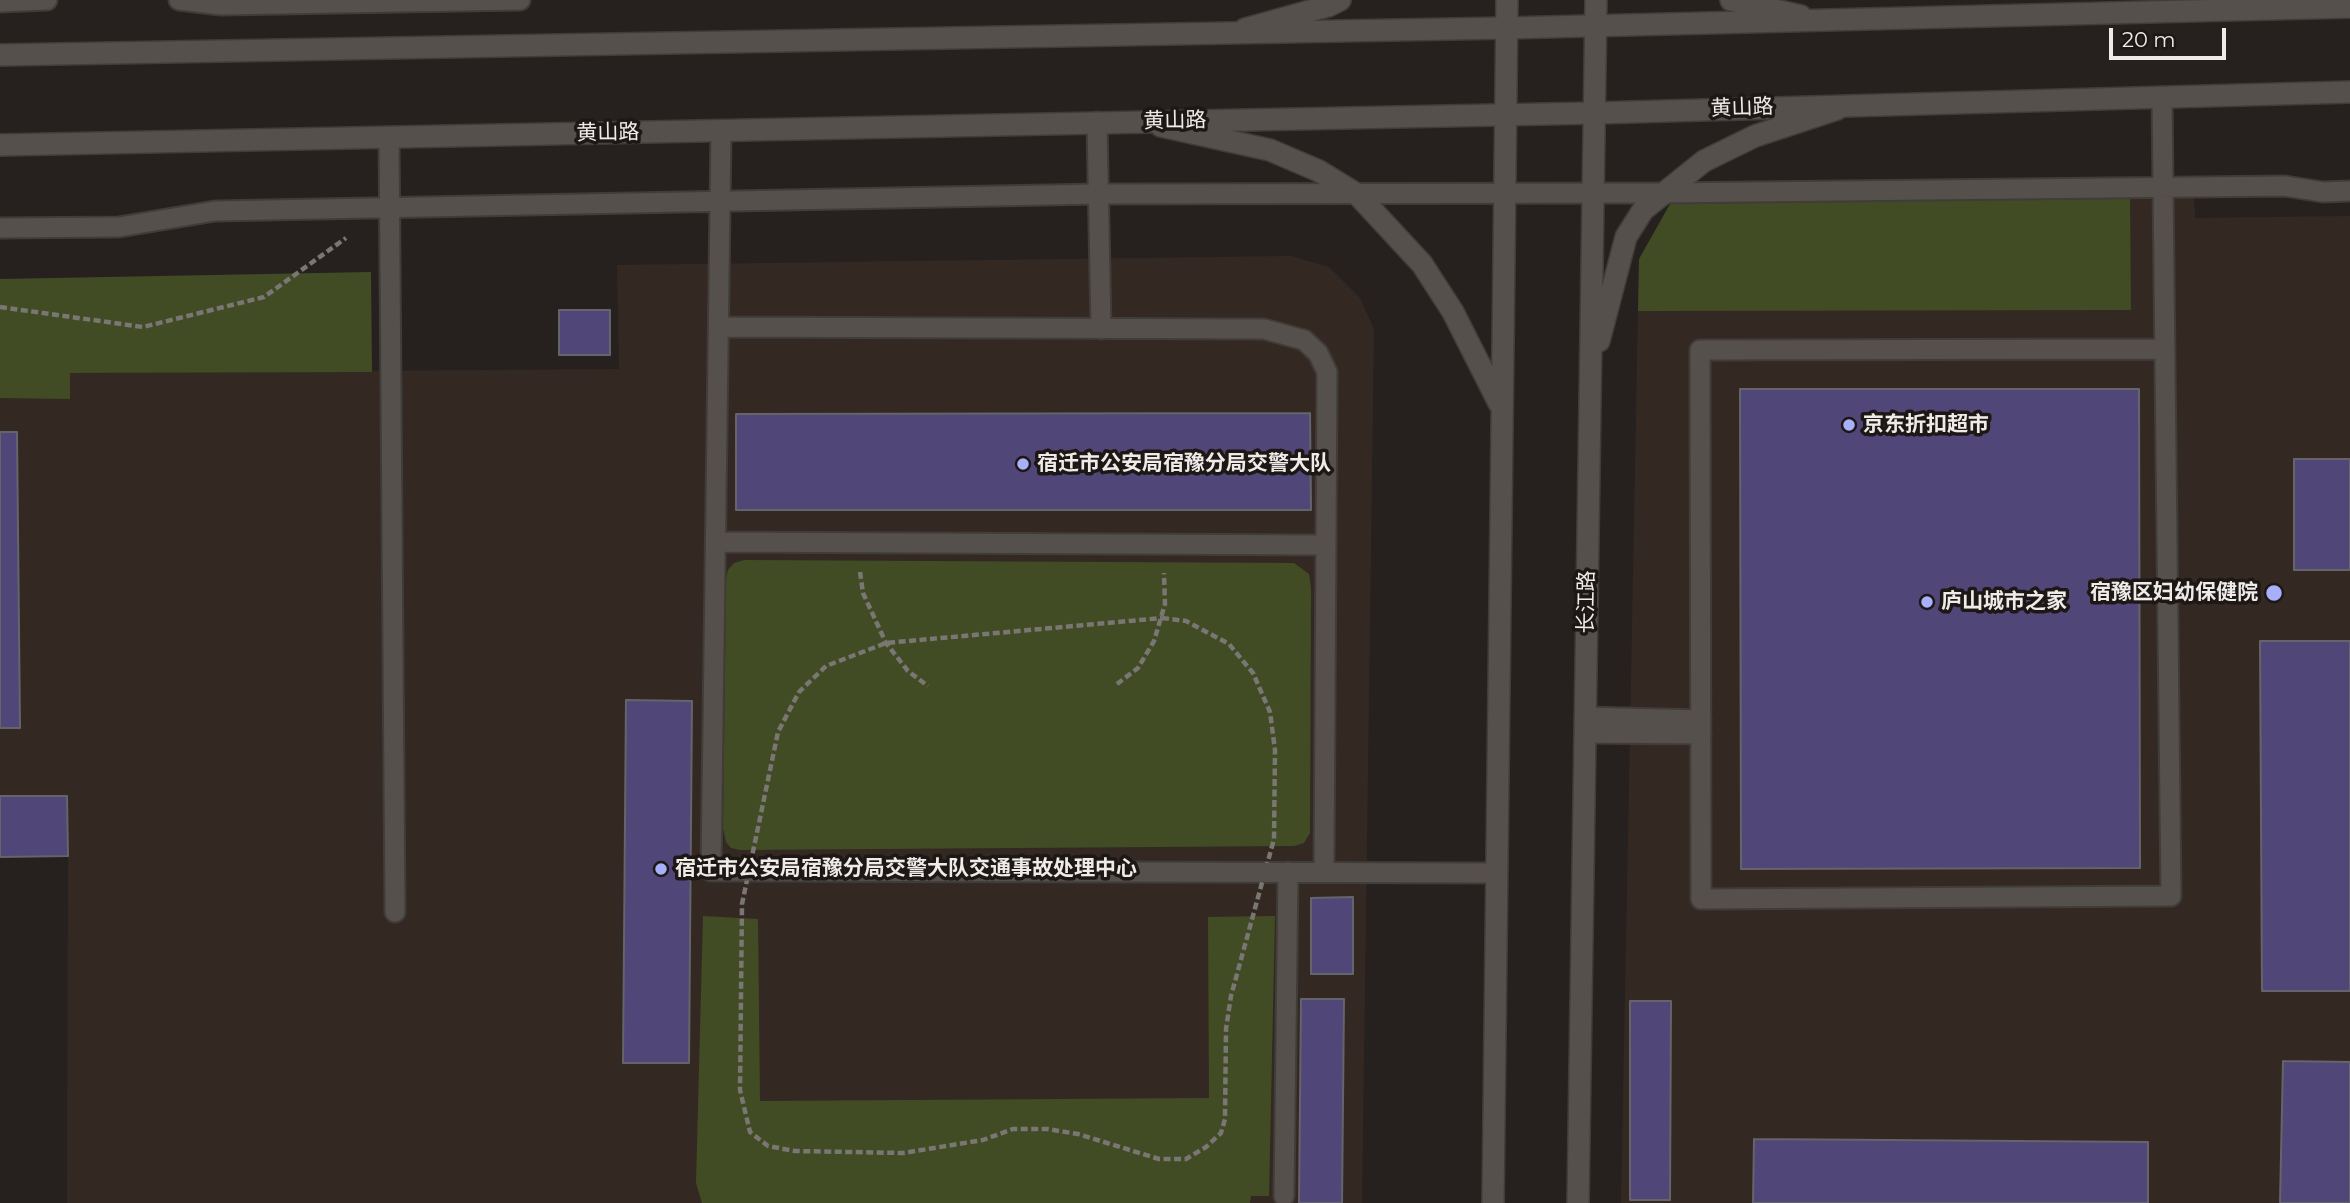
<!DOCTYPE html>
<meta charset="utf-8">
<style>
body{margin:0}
#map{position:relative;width:2350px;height:1203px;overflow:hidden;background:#26211e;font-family:Montserrat,sans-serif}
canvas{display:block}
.scale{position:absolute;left:2109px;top:28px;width:117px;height:32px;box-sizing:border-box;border:4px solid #eeebe8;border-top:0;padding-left:9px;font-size:21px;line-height:24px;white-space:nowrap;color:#eeebe8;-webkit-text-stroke:5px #1d1815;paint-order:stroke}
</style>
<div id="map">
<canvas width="2350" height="1203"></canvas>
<div class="scale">20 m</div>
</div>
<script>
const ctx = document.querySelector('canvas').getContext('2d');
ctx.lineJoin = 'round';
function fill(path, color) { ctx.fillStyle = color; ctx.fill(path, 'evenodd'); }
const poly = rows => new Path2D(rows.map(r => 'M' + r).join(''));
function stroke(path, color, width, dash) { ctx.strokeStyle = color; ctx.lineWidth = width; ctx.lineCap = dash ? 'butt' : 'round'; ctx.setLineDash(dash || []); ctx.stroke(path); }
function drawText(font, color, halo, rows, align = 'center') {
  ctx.font = font + ' Montserrat,"Noto Sans SC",sans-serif'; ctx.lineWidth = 7; ctx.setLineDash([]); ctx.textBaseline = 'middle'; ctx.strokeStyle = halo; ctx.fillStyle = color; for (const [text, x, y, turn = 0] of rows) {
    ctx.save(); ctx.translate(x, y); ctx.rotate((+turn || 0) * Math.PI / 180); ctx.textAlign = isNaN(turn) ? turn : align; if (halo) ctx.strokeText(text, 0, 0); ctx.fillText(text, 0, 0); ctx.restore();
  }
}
fill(poly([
 [2194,197,2195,218,2350,216,2350,1203,1621,1203,1639,259,1670,204],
 [1291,256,1329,267,1360,298,1374,329,1362,1203,67,1203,68,853,0,852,0,398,69,398,70,373,619,369,617,265]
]), '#332922');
fill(poly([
 [2130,197,2131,310,1638,311,1639,259,1670,204],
 [371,272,372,372,70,373,70,399,0,398,0,279],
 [744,560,1294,563,1309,574,1311,588,1310,833,1304,843,1294,846,740,850,731,848,726,842,723,828,726,579,728,570,734,563],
 [703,916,758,919,760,1101,1209,1098,1208,917,1275,916,1269,1196,1251,1196,1250,1203,702,1203,696,1183]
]), '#414c25');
const building = poly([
 [559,310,610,310,610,355,559,355,559,310],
 [1740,389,2139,389,2140,868,1741,869,1740,389],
 [1310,413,1311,510,736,510,736,414,1310,413],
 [0,432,17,432,20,728,0,728,0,432],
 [2294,459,2350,459,2350,570,2294,570,2294,459],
 [2260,641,2350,641,2350,991,2262,991,2260,641],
 [626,700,692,701,689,1063,623,1063,626,700],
 [0,796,67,796,68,856,0,857,0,796],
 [1353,897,1353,974,1311,974,1311,898,1353,897],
 [1301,999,1344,999,1342,1203,1299,1203,1301,999],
 [1630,1001,1671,1001,1670,1200,1630,1200,1630,1001],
 [2283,1061,2350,1062,2350,1203,2280,1203,2283,1061],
 [1754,1139,2148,1142,2148,1203,1753,1203,1754,1139]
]);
fill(building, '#504678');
stroke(building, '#65646a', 2);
const service = poly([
 [179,0,221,5,520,0],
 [0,2,47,0],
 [2162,97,2171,896,1701,899,1700,350,2165,349],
 [1097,122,1101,329],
 [721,131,711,871,1497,873],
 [389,137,395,912],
 [0,228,119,227,215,211,1098,194,1662,193,2285,186,2323,192,2350,191],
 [719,327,1264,329,1304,340,1318,353,1327,372,1324,872],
 [716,542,1326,545],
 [1585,717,1701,720],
 [1585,733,1701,734],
 [1284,1196,1288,872]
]);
const tertiary = poly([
 [1731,0,1801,16],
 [1245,29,1328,6,1340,0],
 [1161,126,1270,150,1319,171,1358,195,1422,264,1453,312,1499,403],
 [1599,341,1626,237,1643,210,1704,161,1755,136,1837,109],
 [1493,1203,1507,0],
 [1578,1203,1596,0]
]);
const secondary = poly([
 [0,55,1507,28,2350,7],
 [0,145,1595,113,2350,92]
]);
stroke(service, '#403c39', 23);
stroke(tertiary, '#403c39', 24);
stroke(secondary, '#403c39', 24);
stroke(poly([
 [0,307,143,327,264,297,346,238],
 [860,572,863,593,886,643,908,671,928,686],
 [1162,618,1186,621,1229,644,1253,673,1270,712,1275,750,1274,839,1231,996,1226,1029,1225,1119,1221,1133,1206,1147,1186,1159,1159,1159,1078,1134,1047,1129,1013,1129,983,1140,903,1153,795,1151,768,1146,750,1132,740,1090,742,904,778,732,799,692,826,666,886,643,1162,618],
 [1117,684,1138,668,1154,641,1165,604,1164,573]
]), '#7a7673', 4.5, [7, 3.5]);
stroke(service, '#56504c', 19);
stroke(tertiary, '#56504c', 21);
stroke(secondary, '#56504c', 21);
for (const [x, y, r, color] of [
 [1849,425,7,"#a8b0fc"],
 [1023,464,7,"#a8b0fc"],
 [2274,593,9,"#a8b0fc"],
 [1927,602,7,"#a8b0fc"],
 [661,869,7,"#a8b0fc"]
]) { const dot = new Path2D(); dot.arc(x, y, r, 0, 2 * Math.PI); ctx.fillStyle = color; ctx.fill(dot); stroke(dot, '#1d1815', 2.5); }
drawText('21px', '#eeebe8', '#1d1815', [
 ["黄山路",1742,108,-2],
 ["黄山路",1175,121,-1],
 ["黄山路",608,133,-1],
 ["长江路",1587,602,-89]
]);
drawText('bold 21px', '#eeebe8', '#1d1815', [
 ["京东折扣超市",1863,425],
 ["宿迁市公安局宿豫分局交警大队",1037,464],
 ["宿豫区妇幼保健院",2258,593,"right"],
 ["庐山城市之家",1941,602],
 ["宿迁市公安局宿豫分局交警大队交通事故处理中心",675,869]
], 'left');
</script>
